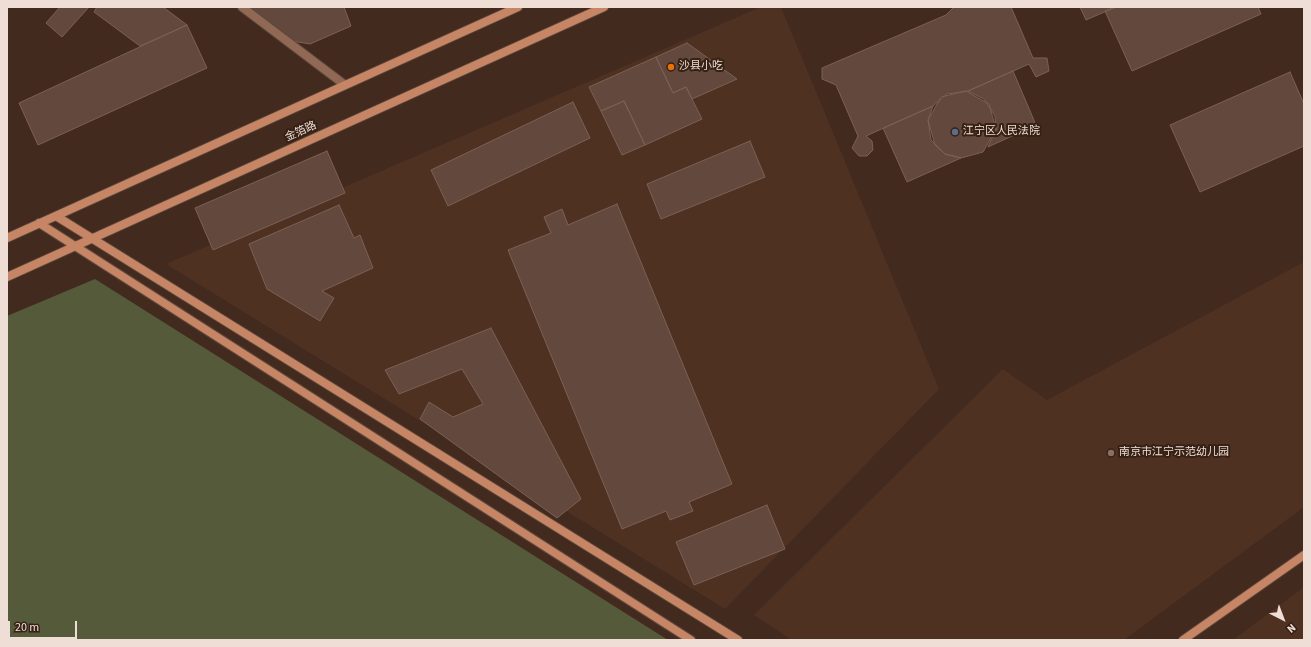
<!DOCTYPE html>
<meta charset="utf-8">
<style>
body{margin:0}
#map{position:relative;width:1311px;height:647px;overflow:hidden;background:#422a1e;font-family:"Source Sans 3",sans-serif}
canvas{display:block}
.frame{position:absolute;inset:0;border:8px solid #eeded6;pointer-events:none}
.north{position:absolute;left:1263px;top:599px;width:40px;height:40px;-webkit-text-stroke:3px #372014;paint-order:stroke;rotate:138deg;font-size:11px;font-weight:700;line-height:16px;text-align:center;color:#eeded6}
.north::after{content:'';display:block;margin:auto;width:14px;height:18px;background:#eeded6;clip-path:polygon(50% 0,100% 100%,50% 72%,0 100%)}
.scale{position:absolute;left:8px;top:621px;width:69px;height:18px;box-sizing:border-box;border:2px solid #eeded6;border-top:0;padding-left:5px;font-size:12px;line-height:14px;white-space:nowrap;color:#eeded6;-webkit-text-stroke:3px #372014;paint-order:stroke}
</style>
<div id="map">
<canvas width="1311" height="647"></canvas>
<div class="frame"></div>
<div class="north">N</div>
<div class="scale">20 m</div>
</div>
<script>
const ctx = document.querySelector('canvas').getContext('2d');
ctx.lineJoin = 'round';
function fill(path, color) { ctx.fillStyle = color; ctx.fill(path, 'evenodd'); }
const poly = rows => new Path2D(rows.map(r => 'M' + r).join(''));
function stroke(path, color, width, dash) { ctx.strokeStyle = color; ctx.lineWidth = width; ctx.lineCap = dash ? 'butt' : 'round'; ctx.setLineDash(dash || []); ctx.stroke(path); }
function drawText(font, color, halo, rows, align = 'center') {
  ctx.font = font + ' "Source Sans 3","Noto Sans SC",sans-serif'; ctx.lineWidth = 4; ctx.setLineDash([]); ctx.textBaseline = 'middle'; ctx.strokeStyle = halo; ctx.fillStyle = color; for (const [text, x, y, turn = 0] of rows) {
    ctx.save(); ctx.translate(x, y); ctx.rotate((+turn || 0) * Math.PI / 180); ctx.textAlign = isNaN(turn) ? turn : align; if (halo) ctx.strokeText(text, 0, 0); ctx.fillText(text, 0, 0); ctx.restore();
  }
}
fill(poly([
 [761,7,781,7,939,389,725,609,166,264],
 [1304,262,1304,507,1124,640,792,640,754,615,1003,369,1047,400],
 [1304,587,1304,640,1233,640]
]), '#4f3122');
fill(poly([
 [95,279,668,640,7,640,7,316]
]), '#555a3a');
const building = poly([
 [60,7,89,7,62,37,46,23,60,7],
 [97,7,163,7,187,25,140,46,94,12,97,7],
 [241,7,344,7,351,26,310,44,280,39,241,7],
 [954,7,1011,7,1033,58,1047,58,1049,71,1036,77,1029,64,968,91,947,94,933,106,866,136,872,141,873,150,867,156,859,156,852,148,858,136,836,85,822,79,822,68,946,15,954,7],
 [1080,7,1116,7,1086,20,1080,7],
 [1115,7,1258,7,1261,14,1132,71,1105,11,1115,7],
 [187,25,207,68,38,145,19,103,187,25],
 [687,43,737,79,692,99,686,87,673,93,656,57,687,43],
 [656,57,673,93,686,87,702,119,645,145,624,101,601,111,589,87,656,57],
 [1013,71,1036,125,988,147,996,129,995,116,984,99,968,91,1013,71],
 [1290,72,1304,104,1304,146,1200,192,1170,125,1290,72],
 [966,91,989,104,996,129,983,152,961,158,945,154,935,145,928,120,941,97,966,91],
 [624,101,645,145,622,155,601,111,624,101],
 [573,102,590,138,448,206,431,170,573,102],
 [933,106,928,120,931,140,945,154,961,158,907,182,883,128,933,106],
 [750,141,765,177,661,219,647,184,750,141],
 [327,151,345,193,213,250,195,208,327,151],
 [617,204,732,484,689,502,693,511,670,520,666,511,622,529,508,250,551,233,544,217,562,209,568,225,617,204],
 [339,205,354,238,360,235,373,268,322,291,334,298,320,321,267,289,249,244,339,205],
 [491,328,581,499,557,518,420,419,429,402,453,417,483,404,462,369,399,394,385,370,491,328],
 [767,505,785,549,694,585,676,542,767,505]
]);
fill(building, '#63493d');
stroke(building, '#7c6053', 1);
const street = poly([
 [242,7,345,85]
]);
const secondary = poly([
 [56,216,738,640],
 [39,223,691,640],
 [7,238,518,7],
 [7,277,604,7],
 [1183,640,1304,555]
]);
stroke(street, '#5e473b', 10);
stroke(secondary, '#5e473b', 10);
stroke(street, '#906854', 8);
stroke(secondary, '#c68666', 8);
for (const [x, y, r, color] of [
 [671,67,4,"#e8710a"],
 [955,132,4,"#5c6f8a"],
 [1111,453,4,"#8d6e63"]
]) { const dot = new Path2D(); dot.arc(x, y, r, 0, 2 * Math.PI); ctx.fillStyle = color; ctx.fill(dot); stroke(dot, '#372014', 1.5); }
drawText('11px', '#eeded6', '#372014', [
 ["沙县小吃",679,67],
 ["江宁区人民法院",963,132],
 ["南京市江宁示范幼儿园",1119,453]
], 'left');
drawText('11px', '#eeded6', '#372014', [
 ["金箔路",301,132,-24]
]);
</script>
